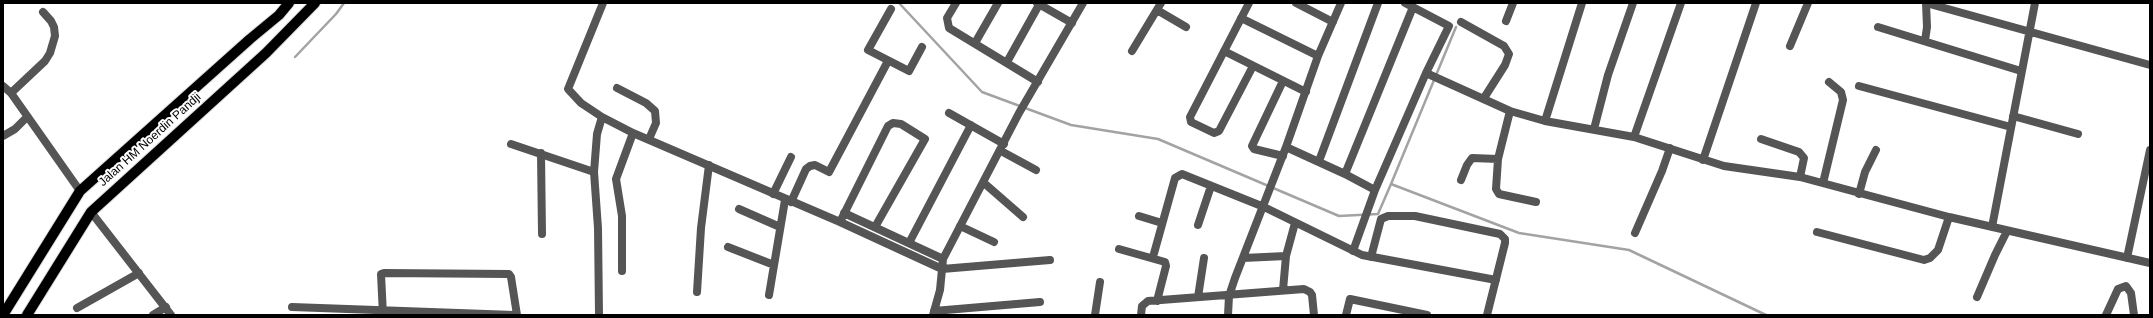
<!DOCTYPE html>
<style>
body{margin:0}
#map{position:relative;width:2153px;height:318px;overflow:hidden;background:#fff;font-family:Helvetica,sans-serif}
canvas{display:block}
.frame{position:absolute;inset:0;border:4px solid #000;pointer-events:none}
</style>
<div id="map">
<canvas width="2153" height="318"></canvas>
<div class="frame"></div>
</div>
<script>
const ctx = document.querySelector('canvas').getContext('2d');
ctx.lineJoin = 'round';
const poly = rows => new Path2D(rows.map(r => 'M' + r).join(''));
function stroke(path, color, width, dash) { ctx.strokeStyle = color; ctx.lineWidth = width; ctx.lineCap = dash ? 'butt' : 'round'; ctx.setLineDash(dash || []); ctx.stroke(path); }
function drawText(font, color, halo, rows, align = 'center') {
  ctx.font = font + ' Helvetica,sans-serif'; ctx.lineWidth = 4; ctx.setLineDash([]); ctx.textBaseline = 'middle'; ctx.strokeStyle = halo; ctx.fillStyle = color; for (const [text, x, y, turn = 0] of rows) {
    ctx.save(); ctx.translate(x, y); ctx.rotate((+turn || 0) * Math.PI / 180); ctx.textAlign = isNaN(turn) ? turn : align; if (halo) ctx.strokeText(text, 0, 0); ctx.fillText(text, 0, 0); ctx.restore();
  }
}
stroke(poly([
 [899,3,982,92,1071,125,1158,139,1339,216,1378,214,1391,184,1519,233,1629,250,1766,315],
 [295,57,336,14,344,3],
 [1391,184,1456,27]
]), '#a3a3a3', 2.5);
const primary = poly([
 [3,315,80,191,250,39,279,15,289,3],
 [27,315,91,212,266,53,315,3]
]);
stroke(primary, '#dbdbdb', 12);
stroke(poly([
 [603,3,568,89,581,103,602,117,633,133,840,222,942,269,1050,260],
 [956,3,947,18,949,28,1038,82],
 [1037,3,1072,23],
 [1249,3,1190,117,1191,122,1214,133,1219,131,1253,66],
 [1296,3,1333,22],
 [1926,3,2150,65],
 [891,9,868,50,909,71,922,47],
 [1157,10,1186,27],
 [1241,18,1318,56],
 [1506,21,1513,3],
 [1461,22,1504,46,1509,54,1505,65,1484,98],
 [1878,27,2021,71],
 [1925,41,1927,27,1926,3],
 [975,43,998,3],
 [1790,46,1808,3],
 [1132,51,1161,3],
 [1224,51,1306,92],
 [1007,62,1040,3],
 [1426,73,1510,111,1545,121,1582,3],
 [3,86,11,93,80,191],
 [1859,86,2011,127],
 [617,88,646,103,655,111,656,123,649,139],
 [11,93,45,61,50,53,55,36,54,27,51,21,43,12],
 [1510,111,1498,159,1496,189,1499,194,1536,202],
 [949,113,1004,144],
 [2013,116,2078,134],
 [1545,121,1634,137,1724,166,1800,177,1949,217,2150,263],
 [1594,129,1608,75,1633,3],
 [3,136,15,129,27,117],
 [1634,137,1681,3],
 [1761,139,1799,152,1804,158,1800,177],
 [511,144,594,172],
 [1286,147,1345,174,1375,190,1426,73,1449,26,1405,3],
 [1001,151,1036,170],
 [541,153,542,234],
 [1283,156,1254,149,1252,146,1283,81],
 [1703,160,1756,3],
 [1319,161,1378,3],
 [1345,174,1413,7],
 [1461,180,1467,165,1472,158,1498,159],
 [984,183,1023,217],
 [1823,183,1843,100,1841,92,1829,82],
 [773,194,791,157],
 [1859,194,1865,172,1876,150],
 [791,202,806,169,810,166,815,165,829,172,888,61],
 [739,209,780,227],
 [91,212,171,315],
 [844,213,943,259],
 [1139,216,1162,223],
 [840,222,888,126,893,123,901,124,925,139,875,227],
 [1198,225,1211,186],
 [960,226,994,242],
 [1992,227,2035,3],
 [1817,232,1924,260,1930,258,1938,250,1949,217],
 [1635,233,1662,171,1670,148],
 [909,243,971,125],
 [728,247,774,265],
 [1119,249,1165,262,1166,266,1157,301],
 [1353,251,1375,190],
 [1153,257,1175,178,1182,174,1264,207,1362,255,1496,280],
 [1371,257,1381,219,1388,216,1415,216,1500,234,1505,239,1505,243,1487,315],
 [1243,258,1286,256],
 [2127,258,2150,150],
 [622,271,622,216,616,179,633,133],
 [1283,290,1286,256,1295,223],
 [697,292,701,228,709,165],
 [769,295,785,200],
 [1198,297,1204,258],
 [1977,297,1995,255,2007,231],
 [292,307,514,315],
 [77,308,139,273],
 [934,311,1040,302],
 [153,315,166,307],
 [383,315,381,274,384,273,509,274,511,277,517,315],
 [599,315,598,228,594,172,597,134,602,117],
 [933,315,940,290,943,259,1019,113,1083,3],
 [1095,315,1100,282],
 [1141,315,1142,306,1148,301,1304,289,1310,292,1312,295,1314,315],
 [1228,315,1229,296,1235,278,1286,147,1318,56,1341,3],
 [1346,315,1350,299,1427,315],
 [2106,315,2118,289,2126,286,2131,293,2134,315]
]), '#555', 8);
stroke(primary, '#000', 10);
drawText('12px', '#000', '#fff', [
 ["Jalan HM Noerdin Pandji",150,140,-42]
]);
</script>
